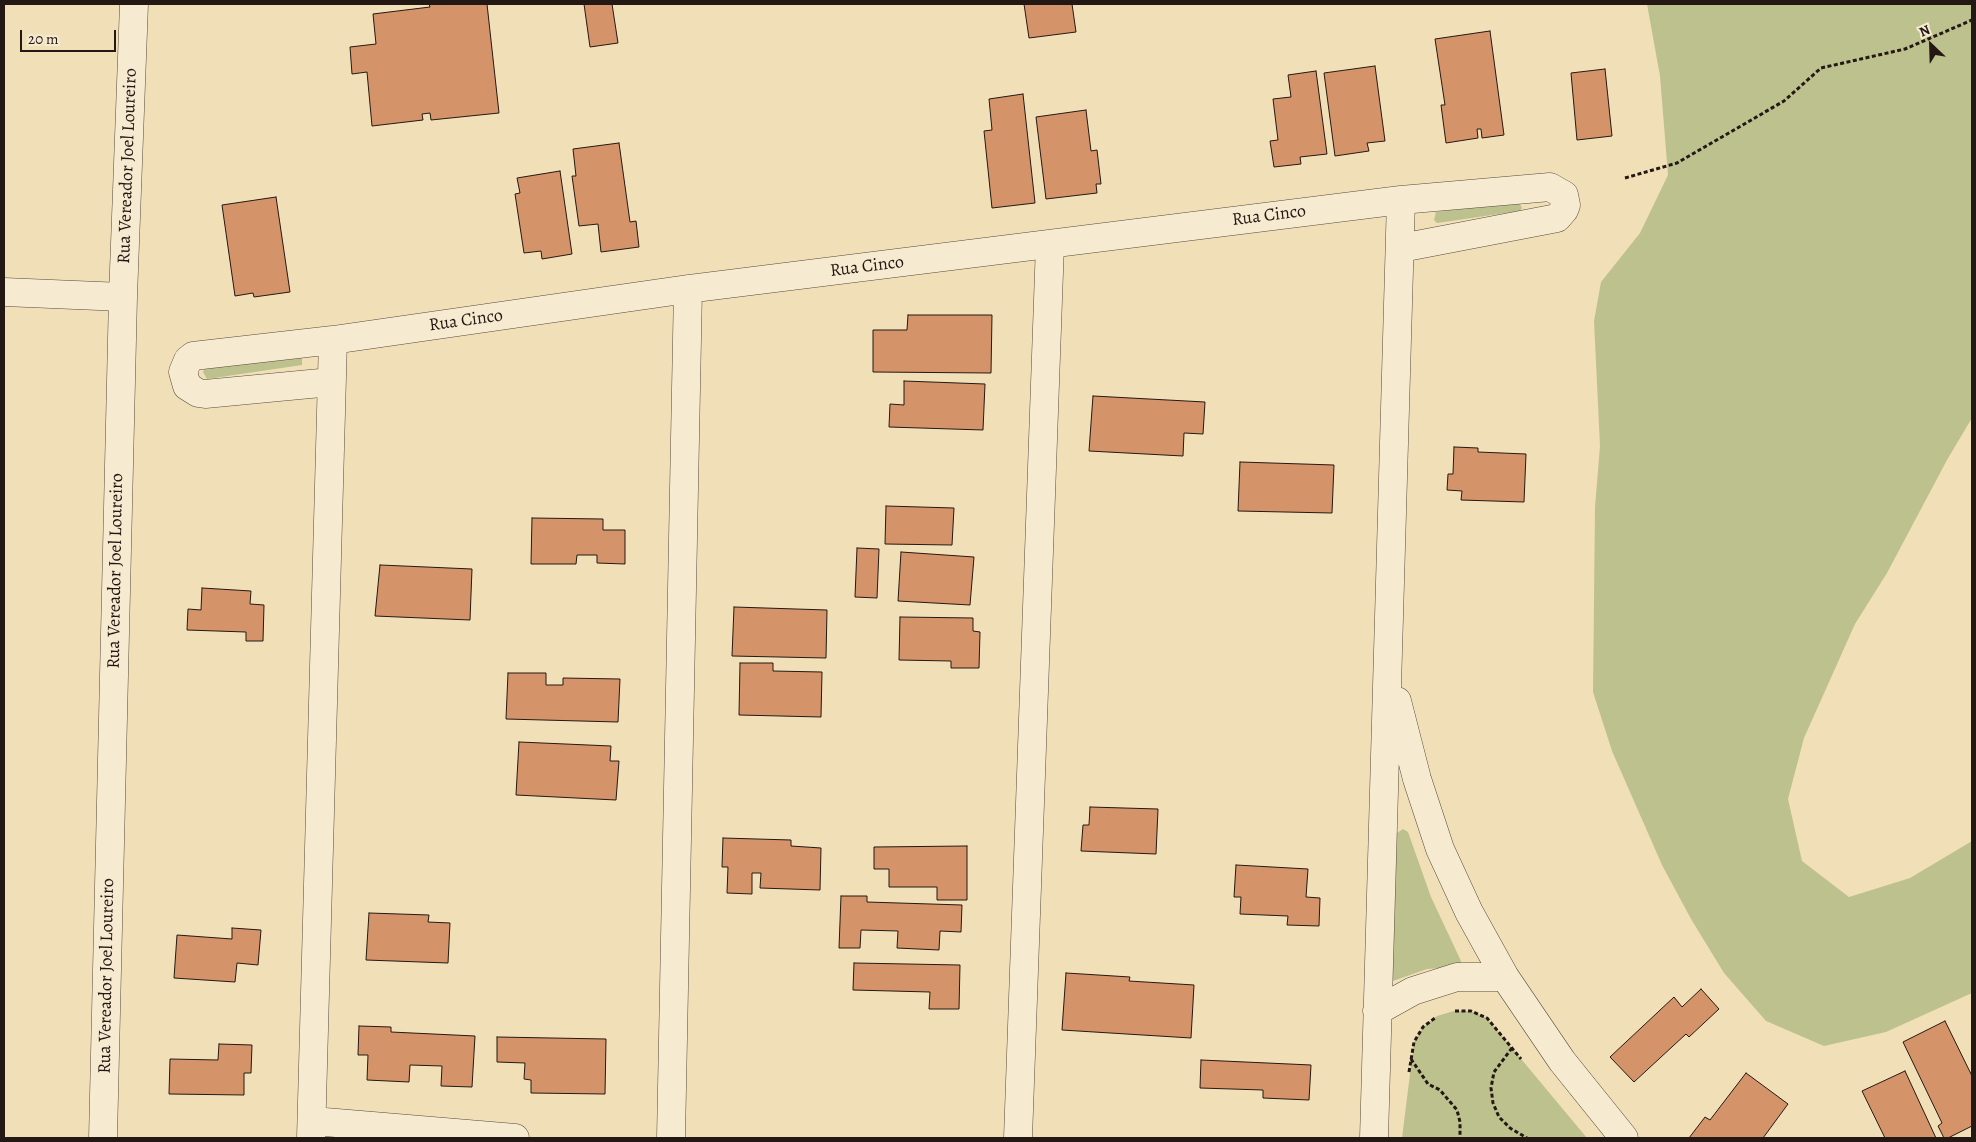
<!DOCTYPE html>
<style>
body{margin:0}
#map{position:relative;width:1976px;height:1142px;overflow:hidden;background:#f1e0b7;font-family:Alegreya,serif}
canvas{display:block}
.frame{position:absolute;inset:0;border:5px solid #241814;pointer-events:none}
.north{position:absolute;left:1906px;top:20px;width:50px;height:50px;-webkit-text-stroke:4px #f6ebd0;paint-order:stroke;rotate:336deg;font-size:14px;font-weight:700;line-height:20px;text-align:center;color:#241814}
.north::after{content:'';display:block;margin:auto;width:18px;height:22px;background:#241814;clip-path:polygon(50% 0,100% 100%,50% 72%,0 100%)}
.scale{position:absolute;left:20px;top:30px;width:96px;height:22px;box-sizing:border-box;border:2px solid #241814;border-top:0;padding-left:6px;font-size:15px;line-height:18px;white-space:nowrap;color:#241814;-webkit-text-stroke:4px #f6ebd0;paint-order:stroke}
</style>
<div id="map">
<canvas width="1976" height="1142"></canvas>
<div class="frame"></div>
<div class="north">N</div>
<div class="scale">20 m</div>
</div>
<script>
const ctx = document.querySelector('canvas').getContext('2d');
ctx.lineJoin = 'round';
function fill(path, color) { ctx.fillStyle = color; ctx.fill(path, 'evenodd'); }
const poly = rows => new Path2D(rows.map(r => 'M' + r).join(''));
function stroke(path, color, width, dash) { ctx.strokeStyle = color; ctx.lineWidth = width; ctx.lineCap = dash ? 'butt' : 'round'; ctx.setLineDash(dash || []); ctx.stroke(path); }
function drawText(font, color, halo, rows, align = 'center') {
  ctx.font = font + ' Alegreya,serif'; ctx.lineWidth = 4; ctx.setLineDash([]); ctx.textBaseline = 'middle'; ctx.strokeStyle = halo; ctx.fillStyle = color; for (const [text, x, y, turn = 0] of rows) {
    ctx.save(); ctx.translate(x, y); ctx.rotate((+turn || 0) * Math.PI / 180); ctx.textAlign = isNaN(turn) ? turn : align; if (halo) ctx.strokeText(text, 0, 0); ctx.fillText(text, 0, 0); ctx.restore();
  }
}
fill(poly([
 [1647,4,1972,4,1972,418,1947,460,1887,573,1855,624,1804,738,1788,799,1802,861,1849,897,1910,878,1972,841,1972,993,1886,1032,1824,1046,1766,1021,1724,973,1691,919,1662,865,1612,751,1593,692,1595,507,1600,446,1594,321,1601,282,1640,233,1668,175,1660,76],
 [1518,200,1522,208,1520,211,1437,223,1434,220,1436,212],
 [299,355,302,358,302,365,207,379,203,372,205,368],
 [1403,829,1408,832,1431,897,1461,961,1460,965,1455,967,1427,969,1393,981,1390,974,1397,833],
 [1454,1011,1471,1011,1487,1018,1587,1138,1402,1138,1414,1042,1423,1027,1437,1016]
]), '#bdc18d');
const building = poly([
 [429,4,487,4,499,113,431,120,430,113,422,114,423,120,372,126,367,72,352,74,350,47,376,44,373,14,430,7,429,4],
 [584,4,612,4,618,43,590,47,584,4],
 [1024,4,1072,4,1076,32,1029,38,1024,4],
 [1490,31,1504,135,1482,138,1481,129,1477,129,1478,138,1446,143,1441,105,1445,105,1435,39,1490,31],
 [1375,66,1385,141,1367,143,1369,151,1335,156,1324,73,1375,66],
 [1605,69,1612,136,1577,140,1571,73,1605,69],
 [1316,71,1327,154,1300,157,1301,164,1274,167,1270,141,1278,140,1273,99,1291,97,1288,75,1316,71],
 [1023,94,1035,203,992,208,984,131,992,130,989,99,1023,94],
 [1086,110,1091,151,1097,150,1101,184,1096,184,1097,193,1046,199,1036,117,1086,110],
 [619,143,630,222,636,221,639,247,601,252,598,224,579,226,572,176,576,176,573,149,619,143],
 [560,171,572,254,542,259,541,251,524,253,515,194,520,193,517,178,560,171],
 [276,197,290,292,254,297,253,293,235,296,222,205,276,197],
 [908,315,992,315,991,373,873,372,873,330,907,330,908,315],
 [904,381,985,384,983,430,889,427,890,404,904,405,904,381],
 [1093,396,1205,402,1203,434,1184,433,1183,456,1089,451,1093,396],
 [1454,447,1478,448,1478,452,1526,454,1524,502,1461,500,1462,491,1447,490,1448,474,1453,474,1454,447],
 [1240,462,1334,465,1332,513,1238,511,1240,462],
 [886,506,954,508,952,545,885,544,886,506],
 [532,518,603,519,603,530,625,530,625,564,597,563,597,555,577,555,576,564,531,564,532,518],
 [857,548,879,549,877,598,855,597,857,548],
 [901,552,974,557,970,605,898,601,901,552],
 [380,565,472,569,470,620,375,616,380,565],
 [202,588,251,591,250,604,264,605,263,641,246,641,246,632,187,630,188,609,201,610,202,588],
 [734,607,827,610,826,658,732,656,734,607],
 [900,617,973,618,973,631,980,632,979,668,951,668,951,661,899,660,900,617],
 [740,663,773,663,773,671,822,672,821,717,739,715,740,663],
 [508,673,546,673,546,685,563,685,563,678,620,679,618,722,506,719,508,673],
 [519,742,611,746,610,761,619,761,616,800,516,795,519,742],
 [1090,807,1158,809,1156,854,1081,851,1083,825,1089,825,1090,807],
 [723,838,791,840,791,846,821,848,820,890,760,888,761,873,752,873,752,894,727,893,728,867,722,867,723,838],
 [967,846,967,900,937,900,937,887,889,887,889,869,874,869,874,847,967,846],
 [1236,865,1308,869,1306,897,1320,898,1319,926,1287,925,1288,916,1240,914,1241,897,1234,897,1236,865],
 [841,896,867,896,867,902,962,905,961,932,940,931,939,950,897,948,898,931,861,930,860,948,839,948,841,896],
 [369,913,429,915,428,922,450,923,448,963,366,960,369,913],
 [232,928,261,930,258,965,237,963,235,982,174,978,177,935,232,939,232,928],
 [854,963,960,965,959,1009,929,1009,930,992,853,990,854,963],
 [1066,973,1130,977,1129,981,1194,985,1191,1038,1062,1030,1066,973],
 [1701,989,1719,1009,1689,1037,1686,1034,1634,1082,1610,1057,1674,997,1682,1007,1701,989],
 [1945,1021,1972,1076,1972,1126,1948,1138,1944,1138,1938,1126,1942,1123,1903,1042,1945,1021],
 [359,1026,391,1027,391,1032,475,1036,472,1087,441,1086,442,1066,410,1065,409,1082,367,1080,368,1055,358,1055,359,1026],
 [497,1037,606,1039,605,1094,531,1093,531,1080,524,1079,525,1063,497,1062,497,1037],
 [219,1044,252,1045,251,1073,244,1073,244,1095,169,1094,170,1059,218,1060,219,1044],
 [1201,1060,1311,1065,1309,1100,1263,1098,1263,1090,1200,1088,1201,1060],
 [1905,1071,1936,1138,1885,1138,1862,1091,1905,1071],
 [1746,1073,1788,1104,1763,1138,1689,1138,1705,1117,1710,1120,1746,1073]
]);
fill(building, '#d49368');
stroke(building, '#241814', 1);
const minor = poly([
 [4,292,123,297],
 [331,382,205,394,198,393,187,386,183,372,188,360,193,356,333,340,688,289,1401,200,1550,187,1564,195,1566,205,1564,210,1557,218,1552,219,1401,248],
 [1397,701,1417,779,1440,849,1469,912,1505,977,1562,1061,1624,1138],
 [1377,1011,1413,991,1457,977,1505,977],
 [313,1121,515,1138],
 [103,1138,123,297,134,4],
 [311,1138,333,340],
 [671,1138,688,289],
 [1018,1138,1050,244],
 [1374,1138,1401,200]
]);
stroke(minor, '#574a3d', 29);
stroke(poly([
 [1625,178,1677,163,1784,101,1821,68,1905,49,1972,20],
 [1455,1011,1471,1011,1487,1018,1521,1059],
 [1512,1048,1494,1072,1491,1088,1493,1103,1499,1117,1510,1128,1527,1138],
 [1411,1059,1428,1084,1440,1090,1457,1110,1460,1122,1460,1138],
 [1409,1072,1414,1042,1423,1027,1435,1018]
]), '#241814', 3, [4, 2.5]);
stroke(minor, '#f6ebd0', 28);
drawText('18px', '#241814', '#f6ebd0', [
 ["Rua Vereador Joel Loureiro",128,166,-88],
 ["Rua Cinco",1269,216,-7],
 ["Rua Cinco",867,267,-7],
 ["Rua Cinco",466,321,-8],
 ["Rua Vereador Joel Loureiro",116,571,-89],
 ["Rua Vereador Joel Loureiro",107,976,-89]
]);
</script>
